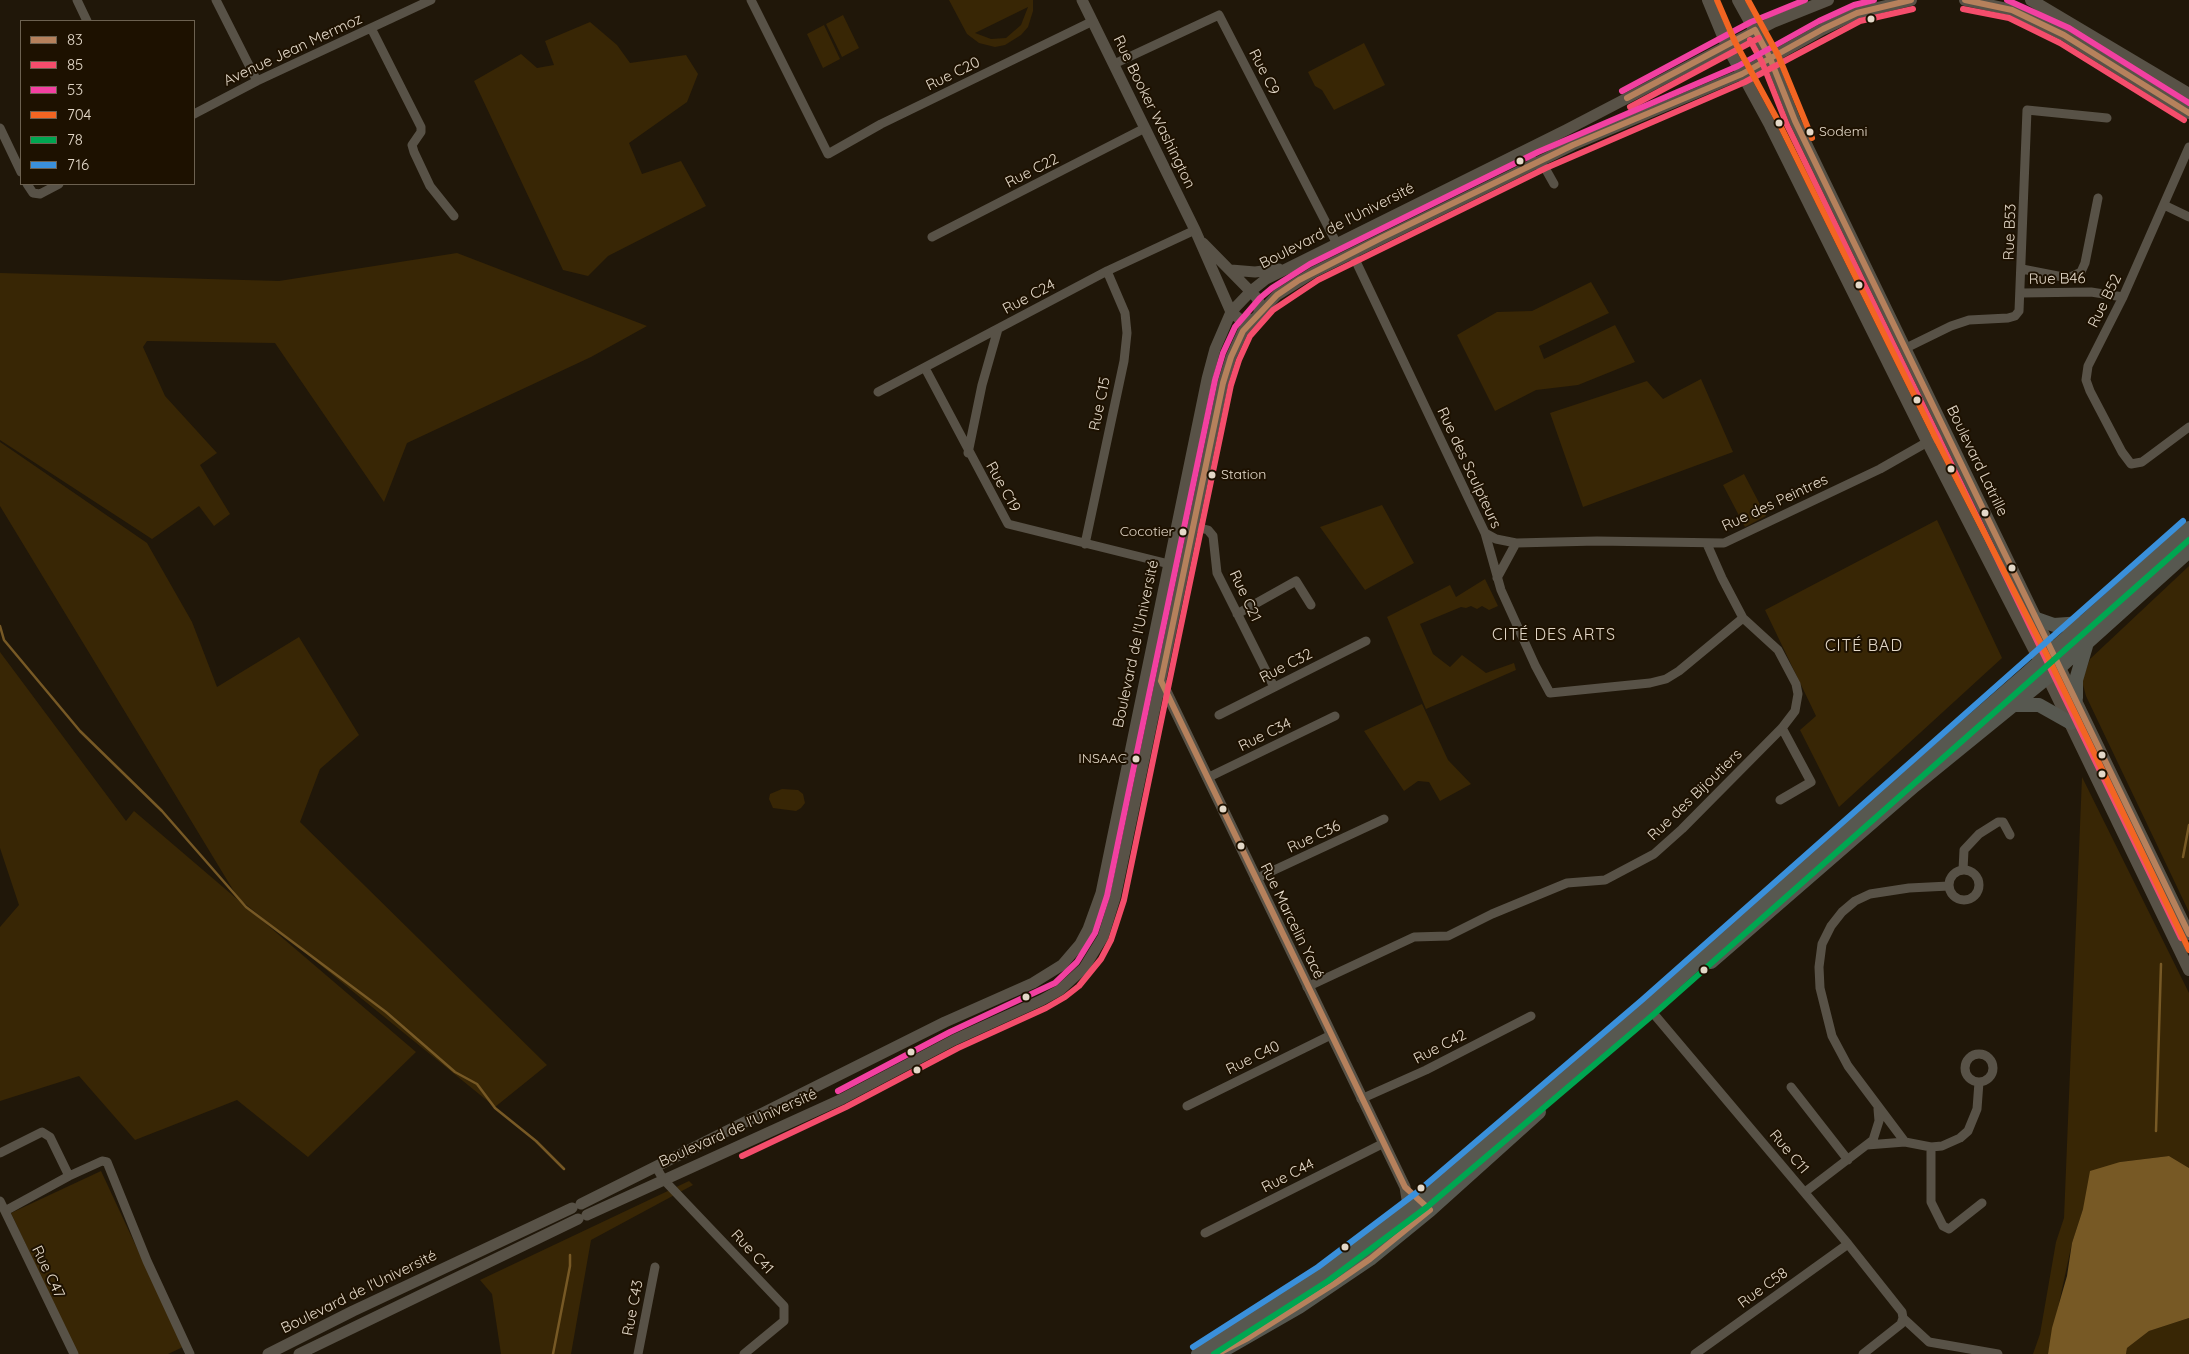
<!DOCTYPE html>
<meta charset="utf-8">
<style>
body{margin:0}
#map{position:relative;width:2189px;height:1354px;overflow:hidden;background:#201709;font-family:Quicksand,sans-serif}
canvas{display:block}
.legend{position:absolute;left:20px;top:20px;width:175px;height:165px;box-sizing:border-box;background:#1d1100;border:1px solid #6c6150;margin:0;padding:6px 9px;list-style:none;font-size:15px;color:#e3d8c8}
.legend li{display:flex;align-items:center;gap:10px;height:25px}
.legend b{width:25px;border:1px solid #6c6150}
</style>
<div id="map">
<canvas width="2189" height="1354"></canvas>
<ul class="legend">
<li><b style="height:6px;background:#b6815c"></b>83</li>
<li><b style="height:6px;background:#f44d6c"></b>85</li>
<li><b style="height:6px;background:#f240a1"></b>53</li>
<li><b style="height:6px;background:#f26522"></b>704</li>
<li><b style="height:6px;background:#00a651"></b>78</li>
<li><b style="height:6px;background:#3a90db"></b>716</li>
</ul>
</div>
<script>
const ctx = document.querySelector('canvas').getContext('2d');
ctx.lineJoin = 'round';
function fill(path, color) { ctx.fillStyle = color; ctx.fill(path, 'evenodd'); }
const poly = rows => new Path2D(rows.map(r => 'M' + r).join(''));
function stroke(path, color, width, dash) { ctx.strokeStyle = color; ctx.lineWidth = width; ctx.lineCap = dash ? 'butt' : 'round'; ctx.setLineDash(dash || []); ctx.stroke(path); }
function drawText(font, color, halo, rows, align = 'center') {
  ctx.font = font + ' Quicksand,sans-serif'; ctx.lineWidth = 4; ctx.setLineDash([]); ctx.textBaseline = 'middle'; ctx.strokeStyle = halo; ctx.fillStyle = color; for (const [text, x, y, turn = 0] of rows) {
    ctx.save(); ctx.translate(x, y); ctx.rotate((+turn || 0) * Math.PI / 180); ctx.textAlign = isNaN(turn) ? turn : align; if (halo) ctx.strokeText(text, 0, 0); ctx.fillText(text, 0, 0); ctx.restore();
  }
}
fill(poly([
 [949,0,1033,0,1033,11,1028,27,1021,35,1005,45,995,47,979,43,967,34],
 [1028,7,1021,25,1006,38,991,39,975,33],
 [843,15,859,48,842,57,826,24],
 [590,22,617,45,630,63,686,55,698,74,687,102,629,143,642,174,681,161,706,206,608,256,588,276,563,270,474,81,521,54,537,68,554,65,545,41],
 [824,25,840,59,823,68,807,34],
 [1364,43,1385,85,1334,110,1322,90,1315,86,1308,72],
 [457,253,647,326,591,357,407,443,384,502,275,343,147,341,143,347,165,396,217,453,200,465,230,514,214,526,199,506,152,539,0,440,0,273,279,281],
 [1591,282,1609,313,1539,346,1544,359,1615,325,1635,362,1578,385,1536,390,1495,411,1457,335,1497,312,1532,311],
 [1701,379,1733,452,1583,507,1550,413,1647,381,1663,399],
 [0,442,147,543,192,622,217,687,299,637,359,735,320,769,300,822,547,1065,495,1107,238,898,0,506],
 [1744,474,1766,516,1745,527,1723,485],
 [1382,505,1414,563,1365,590,1320,527],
 [1937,520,2002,658,1839,807,1800,730,1816,716,1765,610],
 [2189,566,2189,912,2086,696,2082,681,2090,659],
 [1485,579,1498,606,1489,610,1482,606,1477,609,1471,606,1466,608,1461,607,1420,624,1433,654,1450,667,1462,655,1486,673,1514,663,1516,670,1426,709,1387,617,1450,585,1456,597],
 [0,652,126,821,134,811,416,1052,308,1157,237,1100,135,1140,79,1076,0,1101,0,927,19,905,0,848],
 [1422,704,1448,760,1471,784,1440,801,1429,782,1418,781,1404,791,1364,731],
 [2082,777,2189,993,2189,1168,2169,1156,2120,1162,2083,1209,2072,1243,2048,1354,2033,1354,2040,1334,2056,1242,2064,1218],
 [782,789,798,790,803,794,805,803,801,808,796,811,773,808,769,799,770,794],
 [101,1171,183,1347,168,1354,77,1354,11,1213],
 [689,1181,693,1185,591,1240,571,1354,501,1354,492,1294,480,1280],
 [2189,1318,2189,1354,2126,1354,2127,1348,2149,1331]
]), '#382605');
fill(poly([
 [2169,1156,2189,1168,2189,1318,2149,1331,2127,1348,2126,1354,2048,1354,2052,1328,2067,1276,2072,1243,2083,1209,2090,1171,2120,1162]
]), '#775925');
stroke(poly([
 [0,626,4,640,80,731,162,811,246,907,386,1012,455,1072,477,1084,495,1108,536,1141,564,1169],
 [2183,857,2189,825],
 [2156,1131,2161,964],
 [553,1354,570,1266,570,1255]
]), '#775925', 2.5);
stroke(poly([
 [77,0,87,21],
 [216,0,257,81],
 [751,0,828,154,881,124,1093,21],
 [371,28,421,127,421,132,412,145,414,152,430,186,454,216],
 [1114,64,1219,15,1337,244],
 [194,114,257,81,431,0],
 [0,128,21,172],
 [2189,147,2123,297,2088,366,2086,380,2090,391,2122,452,2131,464,2142,462,2189,427],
 [1526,150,1535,164,1545,168,1554,184],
 [27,184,33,193,40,194,59,184],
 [2164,205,2189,217],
 [932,237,1145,128],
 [1352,253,1485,533,1501,590,1535,665,1550,693,1650,683,1666,679,1679,671,1743,618],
 [2022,269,2068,278,2081,272,2085,263,2098,198],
 [2021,293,2091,292,2123,297],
 [1904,349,1951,326,1969,320,2008,318,2015,316,2019,311,2027,110,2107,118],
 [925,368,1008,524,1169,564],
 [878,392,1107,271,1195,230],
 [968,453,982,385,998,329],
 [1192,526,1208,530,1213,536,1217,573,1274,687],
 [1485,533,1496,539,1516,543,1597,541,1724,543,1880,469,1945,432],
 [1085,544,1124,361,1127,333,1125,313,1107,271],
 [1497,578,1516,543],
 [1237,614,1296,581,1311,605],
 [1219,715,1366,641],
 [1207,778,1335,716],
 [1780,800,1811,782,1782,728],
 [1963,870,1964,850,1979,834,1998,822,2003,822,2010,835],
 '1949 885a15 15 0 1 1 30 0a15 15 0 1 1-30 0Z',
 [1255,879,1384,819],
 [1307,987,1414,937,1448,936,1492,914,1567,883,1605,880,1654,854,1682,829,1782,728,1795,711,1798,694,1796,684,1778,650,1743,618,1722,578,1707,544],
 [1648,1007,1848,1244,1902,1312,1903,1318],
 '1965 1068a14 14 0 1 1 28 0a14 14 0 1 1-28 0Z',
 [1791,1087,1848,1160],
 [1361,1099,1426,1070,1531,1016],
 [1187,1106,1331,1035],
 [1905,1142,1848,1066,1832,1036,1820,988,1819,967,1822,944,1831,926,1842,912,1855,901,1870,894,1909,888,1949,886],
 [1867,1145,1905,1142,1931,1147,1942,1146,1960,1138,1968,1131,1977,1109,1979,1082],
 [1931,1147,1931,1202,1943,1226,1949,1229,1982,1203],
 [0,1153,42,1132,50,1137,69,1176],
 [656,1167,663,1179,784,1306,784,1321,744,1354],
 [1805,1192,1873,1140,1879,1121,1878,1109],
 [0,1201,74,1354],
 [5,1211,69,1176,102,1161,107,1162,147,1261,190,1354],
 [1205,1233,1384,1143],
 [1903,1318,1929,1342,1998,1354],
 [638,1354,655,1267],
 [1695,1354,1848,1244],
 [1863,1354,1901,1324,1903,1318]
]), '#585247', 9);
stroke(poly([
 [1082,0,1195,230,1231,312,1242,321,1254,319],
 [1203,243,1256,297,1259,302,1259,313],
 [1231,270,1255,272,1279,269],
 [1161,681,1405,1187,1409,1211,1412,1215],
 [581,1204,945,1022,1033,983,1062,965,1080,944,1088,929,1101,893,1207,379,1215,349,1231,312,1251,291,1266,279,1566,130,1727,46],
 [587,1215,842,1099,954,1040,1042,1000,1060,990,1084,968,1103,937,1115,898,1223,383,1231,357,1243,331,1277,295,1314,272,1573,145,1742,74],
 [268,1354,353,1311,572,1208],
 [299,1354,578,1219]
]), '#585247', 11);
stroke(poly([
 [1708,0,1727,46,1770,125,1927,441,2040,661,2189,970],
 [1738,0,1770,58,1795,121,2189,934],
 [1965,0,2012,10,2064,35,2189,113],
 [2031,0,2189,94],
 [1727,46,1773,22,1828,0],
 [1742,74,1823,29,1857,13,1911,0]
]), '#585247', 12);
stroke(poly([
 [2037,619,2054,625,2082,623],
 [2076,698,2076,680,2086,646],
 [2013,705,2039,705,2071,723],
 [1711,962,1915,785,2060,667,2189,551],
 [1198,1354,1323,1274,1421,1200,1648,1007,1745,919,2026,674,2189,528],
 [1217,1354,1299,1307,1370,1259,1430,1210,1539,1112]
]), '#575850', 14);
stroke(poly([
 [1965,0,2012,10,2064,35,2189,113],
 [1755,30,1770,58,1795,121,2189,934],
 [1627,98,1755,30],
 [1161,681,1223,383,1231,357,1243,331,1277,295,1299,280,1381,238,1573,145,1742,74,1823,29,1857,13,1911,0],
 [1161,681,1405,1187,1430,1210],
 [1217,1354,1248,1338,1334,1284,1370,1259,1430,1210]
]), '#b6815c', 6);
stroke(poly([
 [1963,9,2009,18,2060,43,2184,120],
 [1750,40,1762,62,1787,125,2181,938],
 [1630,107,1759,38],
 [742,1156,846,1107,958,1048,1046,1008,1065,997,1079,986,1101,959,1111,940,1124,900,1231,385,1239,360,1250,336,1273,310,1318,280,1546,168,1745,82,1860,21,1913,9]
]), '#f44d6c', 6);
stroke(poly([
 [2007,0,2069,28,2189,103],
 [1622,91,1751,22,1805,0],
 [838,1091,950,1032,1055,983,1077,962,1095,933,1107,896,1128,795,1215,380,1223,353,1235,327,1260,298,1272,288,1310,264,1538,152,1738,66,1819,21,1854,5,1874,0]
]), '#f240a1', 6);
stroke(poly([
 [1717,0,1735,42,1778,121,1935,437,2048,657,2189,950],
 [1748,0,1778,55,1812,138]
]), '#f26522', 6);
stroke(poly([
 [1214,1354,1328,1281,1427,1207,1654,1014,2189,540]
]), '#00a651', 6);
stroke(poly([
 [1193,1347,1318,1267,1416,1193,1642,1000,2183,521]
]), '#3a90db', 6);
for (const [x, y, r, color] of [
 [1871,19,4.5,"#e3d8c8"],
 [1779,123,4.5,"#e3d8c8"],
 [1810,132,4.5,"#e3d8c8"],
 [1520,161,4.5,"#e3d8c8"],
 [1859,285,4.5,"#e3d8c8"],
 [1917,400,4.5,"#e3d8c8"],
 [1951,469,4.5,"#e3d8c8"],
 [1212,475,4.5,"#e3d8c8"],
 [1985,513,4.5,"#e3d8c8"],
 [1183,532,4.5,"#e3d8c8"],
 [2012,568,4.5,"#e3d8c8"],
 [2102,755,4.5,"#e3d8c8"],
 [1136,759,4.5,"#e3d8c8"],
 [2102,774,4.5,"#e3d8c8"],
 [1223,809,4.5,"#e3d8c8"],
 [1241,846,4.5,"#e3d8c8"],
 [1704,970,4.5,"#e3d8c8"],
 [1026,997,4.5,"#e3d8c8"],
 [911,1052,4.5,"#e3d8c8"],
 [917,1070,4.5,"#e3d8c8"],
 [1421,1188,4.5,"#e3d8c8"],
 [1345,1247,4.5,"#e3d8c8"]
]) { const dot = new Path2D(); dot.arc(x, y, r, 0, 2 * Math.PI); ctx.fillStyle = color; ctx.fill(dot); stroke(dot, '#1d1100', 2); }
drawText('14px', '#e3d8c8', '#1d1100', [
 ["Sodemi",1819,132],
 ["Station",1221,475],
 ["Cocotier",1174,532,"right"],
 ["INSAAC",1127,759,"right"]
], 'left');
drawText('15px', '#e3d8c8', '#1d1100', [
 ["Avenue Jean Mermoz",293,50,-25],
 ["Rue C9",1264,72,63],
 ["Rue C20",953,74,-26],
 ["Rue Booker Washington",1154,112,64],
 ["Rue C22",1032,171,-27],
 ["Boulevard de l'Université",1337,226,-27],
 ["Rue B53",2010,232,-88],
 ["Rue B46",2057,279,-1],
 ["Rue C24",1029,297,-28],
 ["Rue B52",2105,301,-64],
 ["Rue C15",1100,404,-78],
 ["Boulevard Latrille",1977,461,64],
 ["Rue des Sculpteurs",1469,468,65],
 ["Rue C19",1003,487,61],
 ["Rue des Peintres",1775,503,-25],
 ["Rue C21",1245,596,65],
 ["Boulevard de l'Université",1136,644,-78],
 ["Rue C32",1286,666,-27],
 ["Rue C34",1265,735,-26],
 ["Rue des Bijoutiers",1695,795,-44],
 ["Rue C36",1314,837,-25],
 ["Rue Marcelin Yacé",1292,921,64],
 ["Rue C42",1440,1047,-27],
 ["Rue C40",1253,1058,-26],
 ["Boulevard de l'Université",738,1128,-24],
 ["Rue C11",1789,1152,50],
 ["Rue C44",1288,1176,-27],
 ["Rue C41",752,1252,47],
 ["Rue C47",48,1272,64],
 ["Rue C58",1763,1288,-36],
 ["Boulevard de l'Université",359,1292,-26],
 ["Rue C43",633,1308,-79]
]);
ctx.letterSpacing = '1px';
drawText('16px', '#e3d8c8', '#1d1100', [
 ["CITÉ DES ARTS",1554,635],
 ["CITÉ BAD",1864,646]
]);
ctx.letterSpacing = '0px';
</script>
